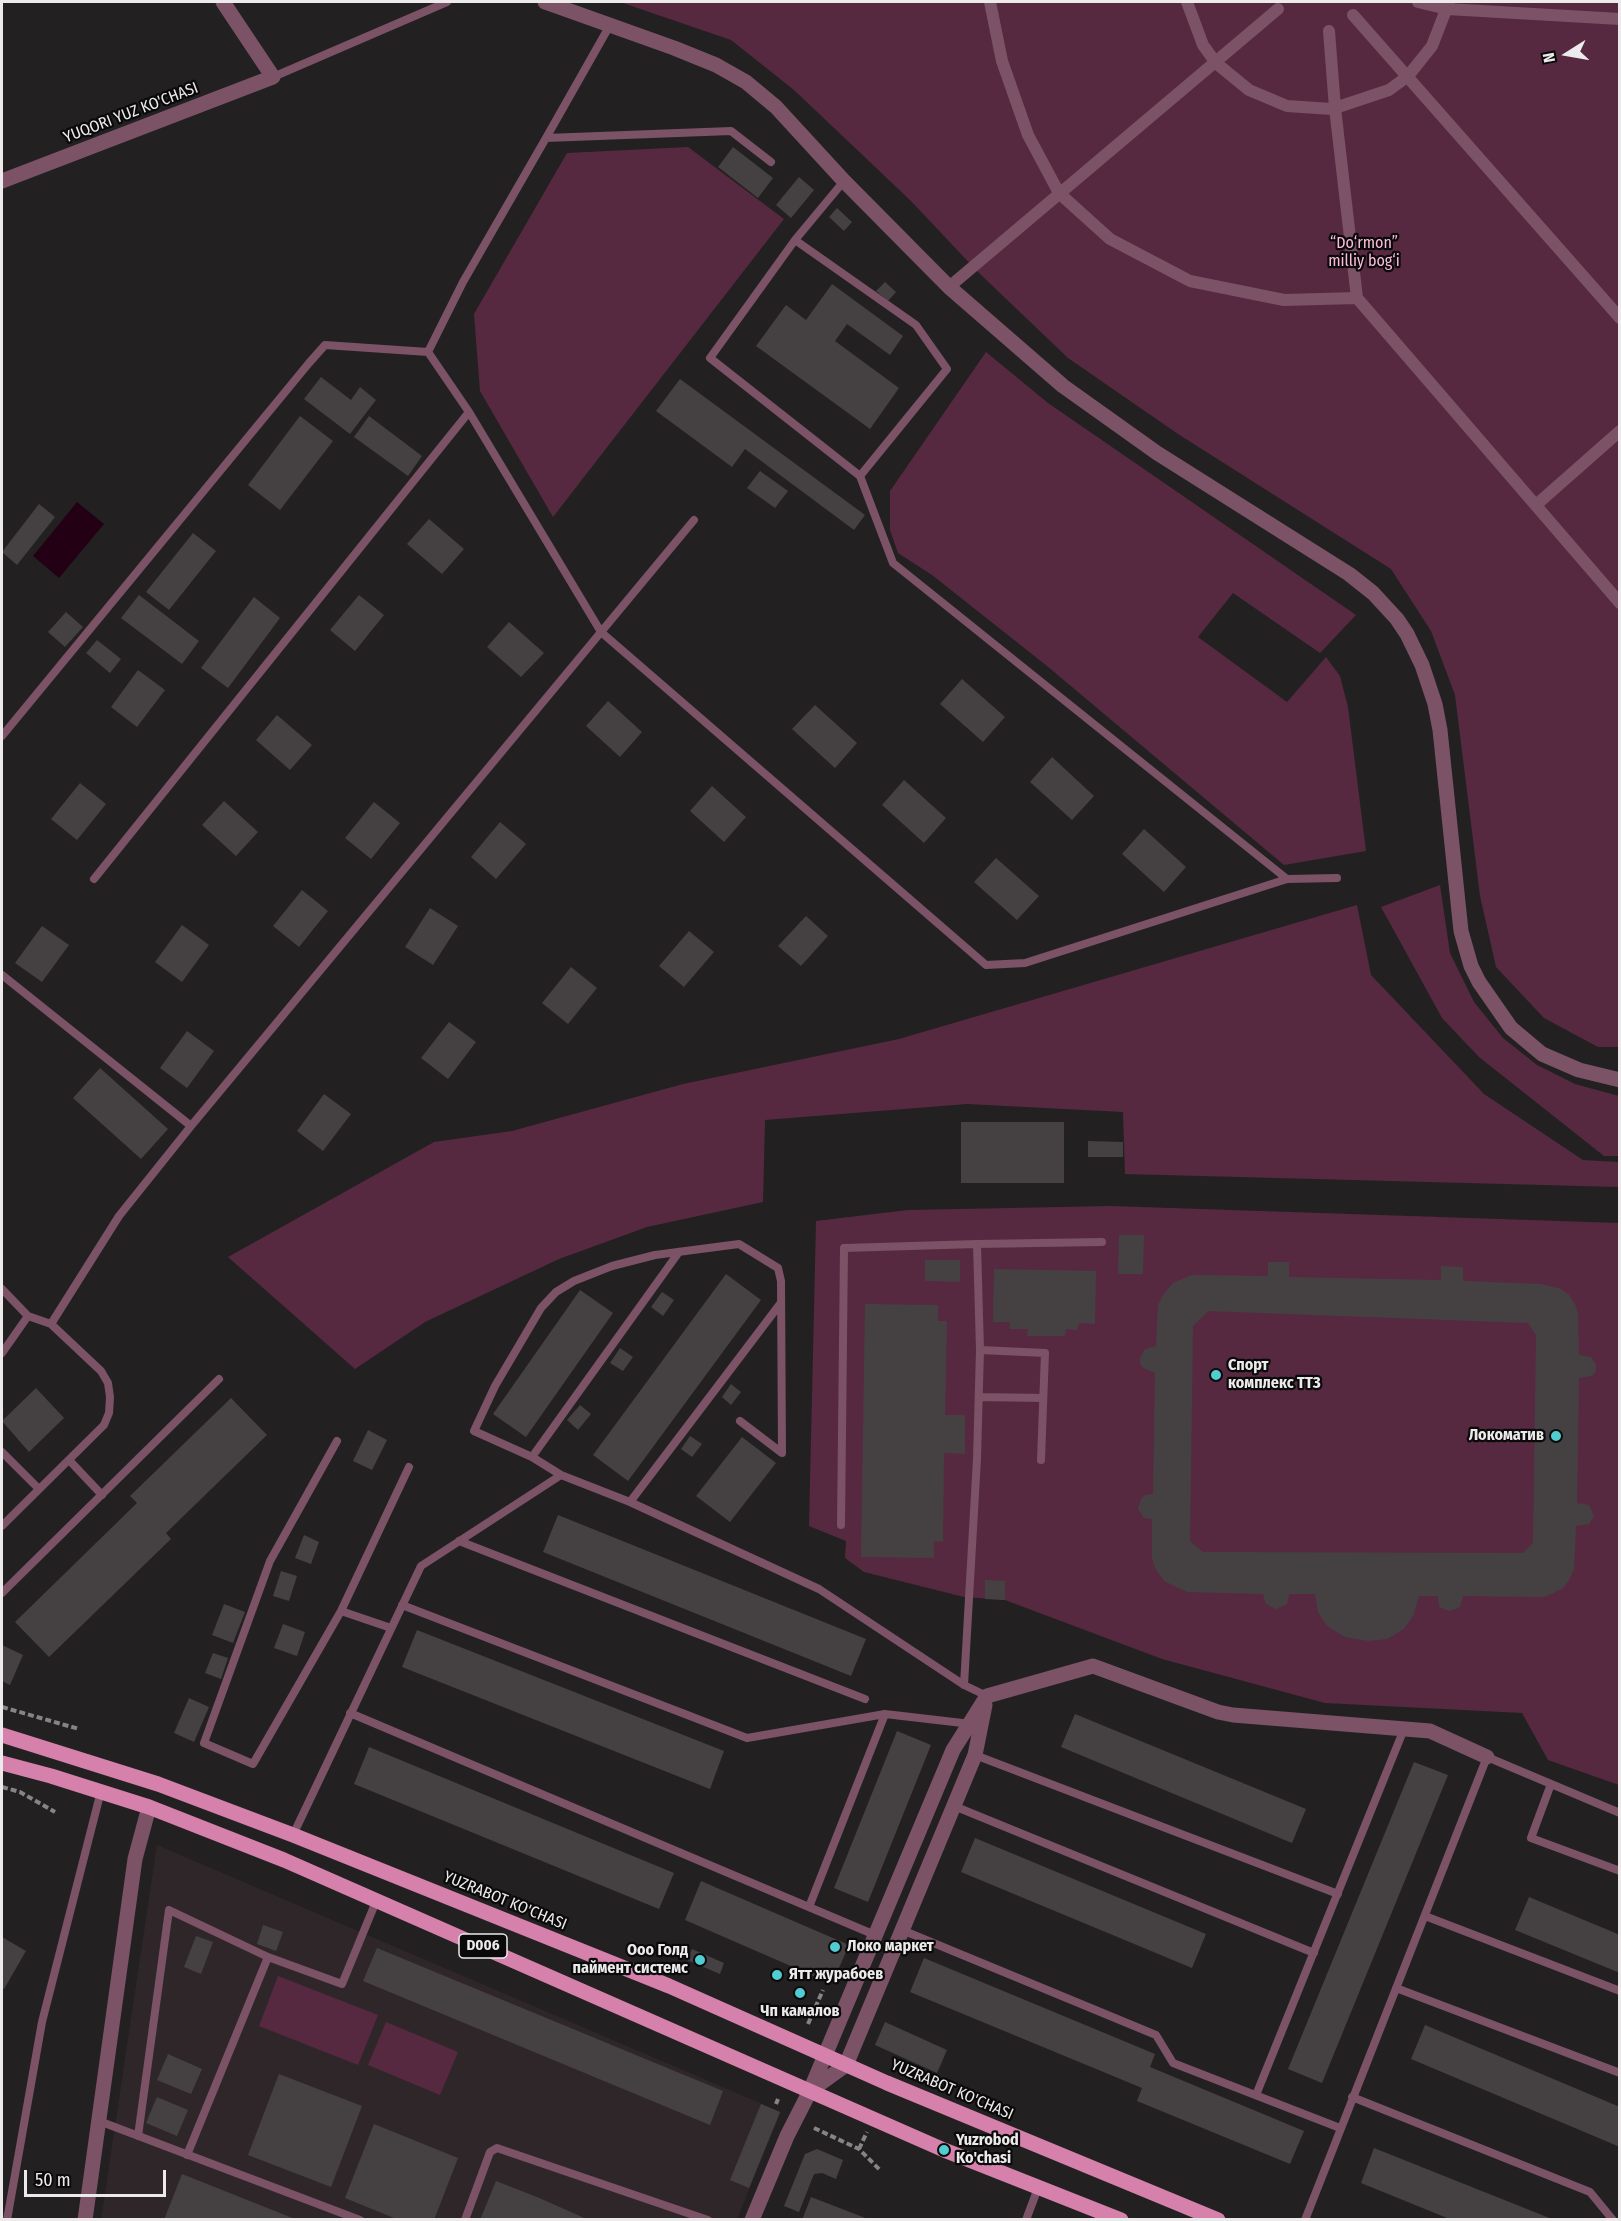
<!DOCTYPE html>
<meta charset="utf-8">
<style>
body{margin:0}
#map{position:relative;width:1621px;height:2221px;overflow:hidden;background:#232021;font-family:"Fira Sans Condensed",sans-serif}
canvas{display:block}
.frame{position:absolute;inset:0;border:3px solid #eceaeb;pointer-events:none}
.north{position:absolute;left:1537px;top:24px;width:60px;height:60px;-webkit-text-stroke:4px #0b0a0b;paint-order:stroke;rotate:259deg;font-size:16px;font-weight:700;line-height:24px;text-align:center;color:#eceaeb}
.north::after{content:'';display:block;margin:auto;width:21px;height:27px;background:#eceaeb;clip-path:polygon(50% 0,100% 100%,50% 72%,0 100%)}
.scale{position:absolute;left:24px;top:2170px;width:142px;height:27px;box-sizing:border-box;border:3px solid #eceaeb;border-top:0;padding-left:8px;font-size:18px;line-height:21px;white-space:nowrap;color:#eceaeb;-webkit-text-stroke:4px #0b0a0b;paint-order:stroke}
</style>
<div id="map">
<canvas width="1621" height="2221"></canvas>
<div class="frame"></div>
<div class="north">N</div>
<div class="scale">50 m</div>
</div>
<script>
const ctx = document.querySelector('canvas').getContext('2d');
ctx.lineJoin = 'round';
function fill(path, color) { ctx.fillStyle = color; ctx.fill(path, 'evenodd'); }
const poly = rows => new Path2D(rows.map(r => 'M' + r).join(''));
function stroke(path, color, width, dash) { ctx.strokeStyle = color; ctx.lineWidth = width; ctx.lineCap = dash ? 'butt' : 'round'; ctx.setLineDash(dash || []); ctx.stroke(path); }
function drawText(font, color, halo, rows, align = 'center') {
  ctx.font = font + ' "Fira Sans Condensed",sans-serif'; ctx.lineWidth = 4.5; ctx.setLineDash([]); ctx.textBaseline = 'middle'; ctx.strokeStyle = halo; ctx.fillStyle = color; for (const [text, x, y, turn = 0] of rows) {
    ctx.save(); ctx.translate(x, y); ctx.rotate((+turn || 0) * Math.PI / 180); ctx.textAlign = isNaN(turn) ? turn : align; if (halo) ctx.strokeText(text, 0, 0); ctx.fillText(text, 0, 0); ctx.restore();
  }
}
fill(poly([
 [157,1845,781,2112,737,2219,101,2220]
]), '#2f262a');
fill(poly([
 [620,2,1619,2,1619,1047,1598,1047,1544,1018,1496,967,1480,896,1455,695,1431,631,1391,569,1178,434,1068,358,978,272,910,200,794,90,731,40],
 [688,147,784,219,553,517,480,391,474,314,567,153],
 [986,352,1048,403,1356,615,1320,653,1233,593,1198,637,1287,702,1326,657,1340,676,1348,707,1366,851,1284,865,1047,666,932,575,898,553,890,530,890,491],
 [1440,885,1450,953,1474,1002,1503,1038,1537,1065,1575,1084,1619,1096,1619,1156,1604,1156,1479,1057,1442,1018,1381,907],
 [1357,905,1371,975,1484,1094,1583,1160,1619,1162,1619,1187,1125,1174,1123,1112,967,1104,765,1120,763,1202,647,1227,559,1259,425,1322,355,1369,228,1257,434,1142,512,1131,683,1084,899,1039],
 [1111,1206,1619,1223,1619,1785,1548,1760,1522,1713,1325,1703,1162,1659,1005,1600,964,1597,864,1572,845,1558,846,1541,809,1526,816,1221,908,1210],
 [278,1976,378,2015,358,2065,259,2026],
 [386,2022,458,2052,440,2095,368,2065]
]), '#562941');
fill(poly([
 [77,502,104,524,59,578,33,556]
]), '#240015');
fill(poly([
 [733,147,773,178,758,198,718,167],
 [799,177,814,190,791,218,776,205],
 [837,208,852,222,844,231,829,217],
 [885,282,896,292,888,301,876,291],
 [832,284,903,336,890,355,847,324,835,341,899,388,870,429,756,346,786,305,806,320],
 [321,377,351,400,360,387,376,400,350,434,304,399],
 [680,379,865,515,854,530,745,449,732,467,656,411],
 [300,416,333,441,280,510,248,485],
 [369,416,422,456,408,476,354,437],
 [760,471,788,491,775,508,747,488],
 [39,504,55,517,17,565,2,552],
 [429,519,464,549,442,574,407,544],
 [193,533,216,551,169,610,146,592],
 [139,595,199,641,182,664,121,618],
 [359,595,384,615,355,651,330,630],
 [254,597,280,618,228,688,201,668],
 [66,612,83,627,65,647,48,632],
 [509,622,544,653,521,677,487,647],
 [97,640,121,659,110,673,86,653],
 [138,670,165,690,137,727,111,707],
 [962,679,1005,717,983,742,940,704],
 [608,701,642,732,620,757,586,726],
 [815,705,857,743,835,768,792,729],
 [277,715,312,745,290,770,256,740],
 [1052,757,1094,796,1072,820,1030,782],
 [904,780,946,818,924,843,882,805],
 [80,783,106,804,77,840,51,819],
 [712,786,746,817,724,842,690,811],
 [224,801,258,832,236,856,202,825],
 [374,802,400,823,371,859,345,838],
 [500,822,526,844,496,879,471,857],
 [1144,829,1186,867,1164,892,1122,854],
 [996,858,1039,896,1017,920,974,882],
 [302,890,328,911,299,947,273,926],
 [430,908,458,926,433,965,405,947],
 [806,916,828,936,801,966,778,946],
 [182,925,209,945,182,982,155,962],
 [42,926,69,945,42,982,15,963],
 [689,931,714,952,684,987,659,966],
 [571,967,597,988,568,1024,542,1003],
 [449,1022,476,1042,448,1079,421,1058],
 [187,1031,214,1051,187,1088,160,1068],
 [100,1068,168,1129,141,1159,73,1098],
 [324,1094,351,1114,323,1151,297,1131],
 [961,1122,1064,1122,1064,1183,961,1183],
 [1088,1141,1123,1142,1123,1157,1088,1157],
 [1119,1235,1144,1235,1143,1274,1118,1274],
 [925,1260,960,1260,960,1282,925,1281],
 [1268,1262,1289,1262,1289,1277,1441,1280,1441,1266,1463,1267,1463,1281,1541,1284,1561,1289,1569,1295,1575,1304,1578,1314,1579,1355,1591,1357,1596,1365,1596,1371,1592,1376,1579,1378,1577,1503,1589,1505,1594,1516,1589,1524,1576,1526,1574,1569,1569,1580,1562,1589,1544,1597,1463,1596,1460,1607,1450,1611,1439,1607,1438,1596,1419,1596,1414,1614,1404,1629,1387,1639,1369,1641,1345,1637,1327,1626,1318,1612,1315,1594,1289,1594,1287,1604,1276,1609,1266,1604,1263,1594,1187,1592,1164,1581,1155,1568,1152,1558,1152,1519,1144,1518,1138,1509,1141,1499,1145,1495,1153,1494,1155,1373,1143,1368,1140,1363,1140,1358,1145,1349,1156,1346,1158,1305,1163,1295,1173,1283,1192,1275,1268,1276],
 [1208,1311,1528,1323,1536,1335,1533,1543,1523,1553,1203,1552,1190,1541,1193,1326],
 [994,1269,1096,1271,1095,1324,1079,1323,1077,1330,1066,1329,1065,1336,1027,1336,1028,1329,1010,1329,1010,1322,993,1322],
 [726,1274,761,1300,628,1481,593,1455],
 [580,1290,613,1313,526,1437,493,1414],
 [662,1292,674,1300,663,1316,651,1307],
 [865,1304,938,1305,938,1321,947,1321,945,1415,965,1415,965,1454,944,1453,943,1542,934,1541,934,1558,861,1557],
 [620,1348,633,1357,623,1371,610,1363],
 [731,1384,741,1392,731,1405,722,1397],
 [36,1388,64,1418,29,1452,2,1421],
 [231,1398,267,1435,166,1533,171,1539,49,1657,15,1622,137,1503,130,1496],
 [580,1405,591,1414,578,1430,567,1420],
 [368,1430,387,1440,372,1470,353,1461],
 [690,1436,702,1444,692,1457,681,1449],
 [742,1437,776,1463,730,1522,696,1496],
 [558,1515,866,1639,851,1676,543,1552],
 [304,1535,319,1542,311,1564,295,1558],
 [281,1571,297,1576,289,1601,273,1596],
 [985,1580,1005,1581,1005,1600,985,1599],
 [224,1604,245,1612,233,1643,212,1635],
 [283,1624,305,1632,297,1656,274,1648],
 [417,1630,724,1751,710,1789,402,1667],
 [2,1645,23,1655,10,1685,2,1681],
 [213,1653,228,1658,221,1679,205,1673],
 [189,1698,209,1707,194,1742,174,1733],
 [1075,1714,1306,1809,1292,1843,1061,1747],
 [897,1731,931,1745,868,1902,834,1888],
 [369,1747,674,1873,659,1909,354,1784],
 [1414,1762,1448,1775,1322,2083,1288,2069],
 [975,1838,1206,1934,1192,1968,961,1872],
 [701,1881,849,1945,832,1984,685,1920],
 [1529,1897,1620,1935,1620,1973,1515,1930],
 [263,1925,283,1932,276,1951,257,1944],
 [196,1936,213,1942,201,1974,184,1967],
 [2,1937,26,1951,4,1989,2,1988],
 [377,1948,723,2091,710,2125,363,1981],
 [692,1949,724,1963,720,1974,687,1960],
 [924,1958,1155,2054,1150,2067,1304,2131,1290,2164,1137,2101,1142,2088,910,1992],
 [885,2022,947,2050,937,2073,875,2045],
 [1425,2025,1620,2107,1620,2147,1411,2059],
 [168,2054,202,2069,191,2094,157,2080],
 [279,2074,362,2106,331,2187,248,2155],
 [157,2097,188,2110,177,2136,146,2123],
 [761,2104,780,2112,749,2188,730,2180],
 [374,2124,458,2158,434,2220,399,2220,345,2198],
 [1374,2148,1552,2219,1552,2220,1452,2220,1361,2183],
 [817,2149,843,2160,836,2179,822,2173,814,2174,799,2212,784,2206,805,2154],
 [182,2174,295,2219,295,2220,164,2220],
 [496,2181,537,2197,589,2220,480,2220],
 [811,2197,868,2219,868,2220,802,2220]
]), '#454143');
stroke(poly([
 [2,1707,79,1729],
 [2,1787,20,1792,55,1812],
 [808,2024,823,1990],
 [776,2104,778,2099],
 [814,2128,859,2149,881,2171],
 [859,2149,867,2132]
]), '#878485', 4, [6, 3]);
stroke(poly([
 [273,77,447,2],
 [546,138,610,25],
 [844,181,795,240,710,358,860,476,893,563,1287,879],
 [795,240,916,325,947,369,860,476],
 [428,352,469,412,601,632,986,965,1025,963,1287,879,1337,878],
 [428,352,463,282,546,138,731,131,771,162],
 [2,736,309,363,325,345,428,352],
 [94,879,469,412],
 [2,975,191,1126],
 [977,1244,1102,1242],
 [2,1289,28,1316,51,1324,101,1371,108,1383,110,1397,109,1413,104,1425,2,1526],
 [51,1324,119,1216,191,1126,694,520],
 [2,1353,28,1316],
 [979,1397,1043,1398],
 [337,1441,270,1561,204,1743,253,1764,341,1611,409,1467],
 [2,1452,39,1489],
 [532,1457,679,1252],
 [69,1460,102,1495],
 [561,1475,532,1457,474,1431,495,1386,541,1308,556,1292,574,1281,612,1266,655,1255,739,1244,778,1268,781,1281,782,1453,740,1421],
 [630,1502,780,1304],
 [841,1525,844,1248,977,1244,980,1350],
 [459,1541,865,1699],
 [2,1593,219,1379],
 [402,1605,747,1738,885,1714,971,1724],
 [341,1611,391,1628],
 [964,1685,977,1459,980,1350,1045,1353,1041,1460],
 [350,1713,875,1935],
 [975,1755,1338,1894],
 [1551,1784,1531,1838,1620,1871],
 [954,1806,1314,1953],
 [293,1835,421,1566,561,1475,630,1502,819,1589,964,1685,987,1696],
 [809,1907,885,1714],
 [1425,1916,1620,1991],
 [902,1930,1156,2035,1173,2063,1340,2128],
 [1396,1988,1620,2073],
 [1256,2095,1404,1729],
 [1352,2097,1590,2192,1613,2220],
 [99,2121,360,2220],
 [138,2136,169,1910,268,1957,342,1984,377,1899],
 [187,2155,268,1957],
 [7,2220,42,2022,101,1791],
 [465,2220,490,2152,497,2148,708,2220],
 [1026,2220,1038,2188],
 [1305,2220,1487,1757,1620,1813]
]), '#7b5266', 8);
stroke(poly([
 [990,2,1002,61,1028,135,1059,193,1110,239,1190,281,1284,300,1357,298],
 [1187,2,1203,45,1216,63,1249,90,1287,106,1332,109,1389,90,1408,76,1432,46,1449,2],
 [1418,2,1447,9,1620,19],
 [1353,15,1620,318],
 [1329,31,1335,108,1357,298,1620,603],
 [949,287,1278,9],
 [1536,505,1620,431]
]), '#7b5266', 12);
stroke(poly([
 [545,2,674,48,716,65,746,82,776,107,844,181,949,287,1063,386,1157,453,1349,574,1373,593,1397,619,1407,634,1422,665,1435,704,1440,730,1461,931,1471,966,1479,982,1511,1028,1542,1054,1579,1070,1620,1080],
 [2,181,273,77,223,2],
 [810,2091,846,2065,975,1755,985,1705],
 [85,2220,135,1859,149,1807],
 [752,2220,787,2136,810,2091,953,1750,987,1696,1093,1666,1218,1712,1233,1715,1430,1731,1487,1757]
]), '#7b5266', 15);
stroke(poly([
 [2,1735,158,1784,293,1835,669,1986,887,2083,1218,2220],
 [2,1763,51,1776,149,1807,284,1860,944,2150,1121,2220]
]), '#d581ac', 15);
for (const [x, y, r, color] of [
 [1216,1375,6,"#51ccd1"],
 [1556,1436,6,"#51ccd1"],
 [835,1947,6,"#51ccd1"],
 [700,1960,6,"#51ccd1"],
 [777,1975,6,"#51ccd1"],
 [800,1993,6,"#51ccd1"],
 [944,2150,6,"#51ccd1"]
]) { const dot = new Path2D(); dot.arc(x, y, r, 0, 2 * Math.PI); ctx.fillStyle = color; ctx.fill(dot); stroke(dot, '#0b0a0b', 2); }
for (const [x, y, w] of [
 [483,1946,48]
]) { const box = new Path2D(); box.roundRect(x - w / 2, y - 12, w, 24, 4.5); ctx.fillStyle = '#0b0a0b'; ctx.fill(box); stroke(box, '#eceaeb', 1.5); }
drawText('bold 15px', '#eceaeb', null, [
 ["D006",483,1946]
]);
drawText('16px', '#eceaeb', '#0b0a0b', [
 ["YUQORI YUZ KO'CHASI",131,113,-21],
 ["YUZRABOT KO'CHASI",505,1901,22],
 ["YUZRABOT KO'CHASI",952,2090,23]
]);
drawText('16px', '#fdbcdb', '#0b0a0b', [
 ["“Do‘rmon”",1364,244],
 ["milliy bog‘i",1364,262]
]);
drawText('bold 16px', '#eceaeb', '#0b0a0b', [
 ["Спорт",1228,1366],
 ["комплекс ТТЗ",1228,1384],
 ["Локоматив",1544,1436,"right"],
 ["Локо маркет",847,1947],
 ["Ооо Голд",688,1951,"right"],
 ["паймент системс",688,1969,"right"],
 ["Ятт журабоев",789,1975],
 ["Чп камалов",800,2012,"center"],
 ["Yuzrobod",956,2141],
 ["Ko'chasi",956,2159]
], 'left');
</script>
